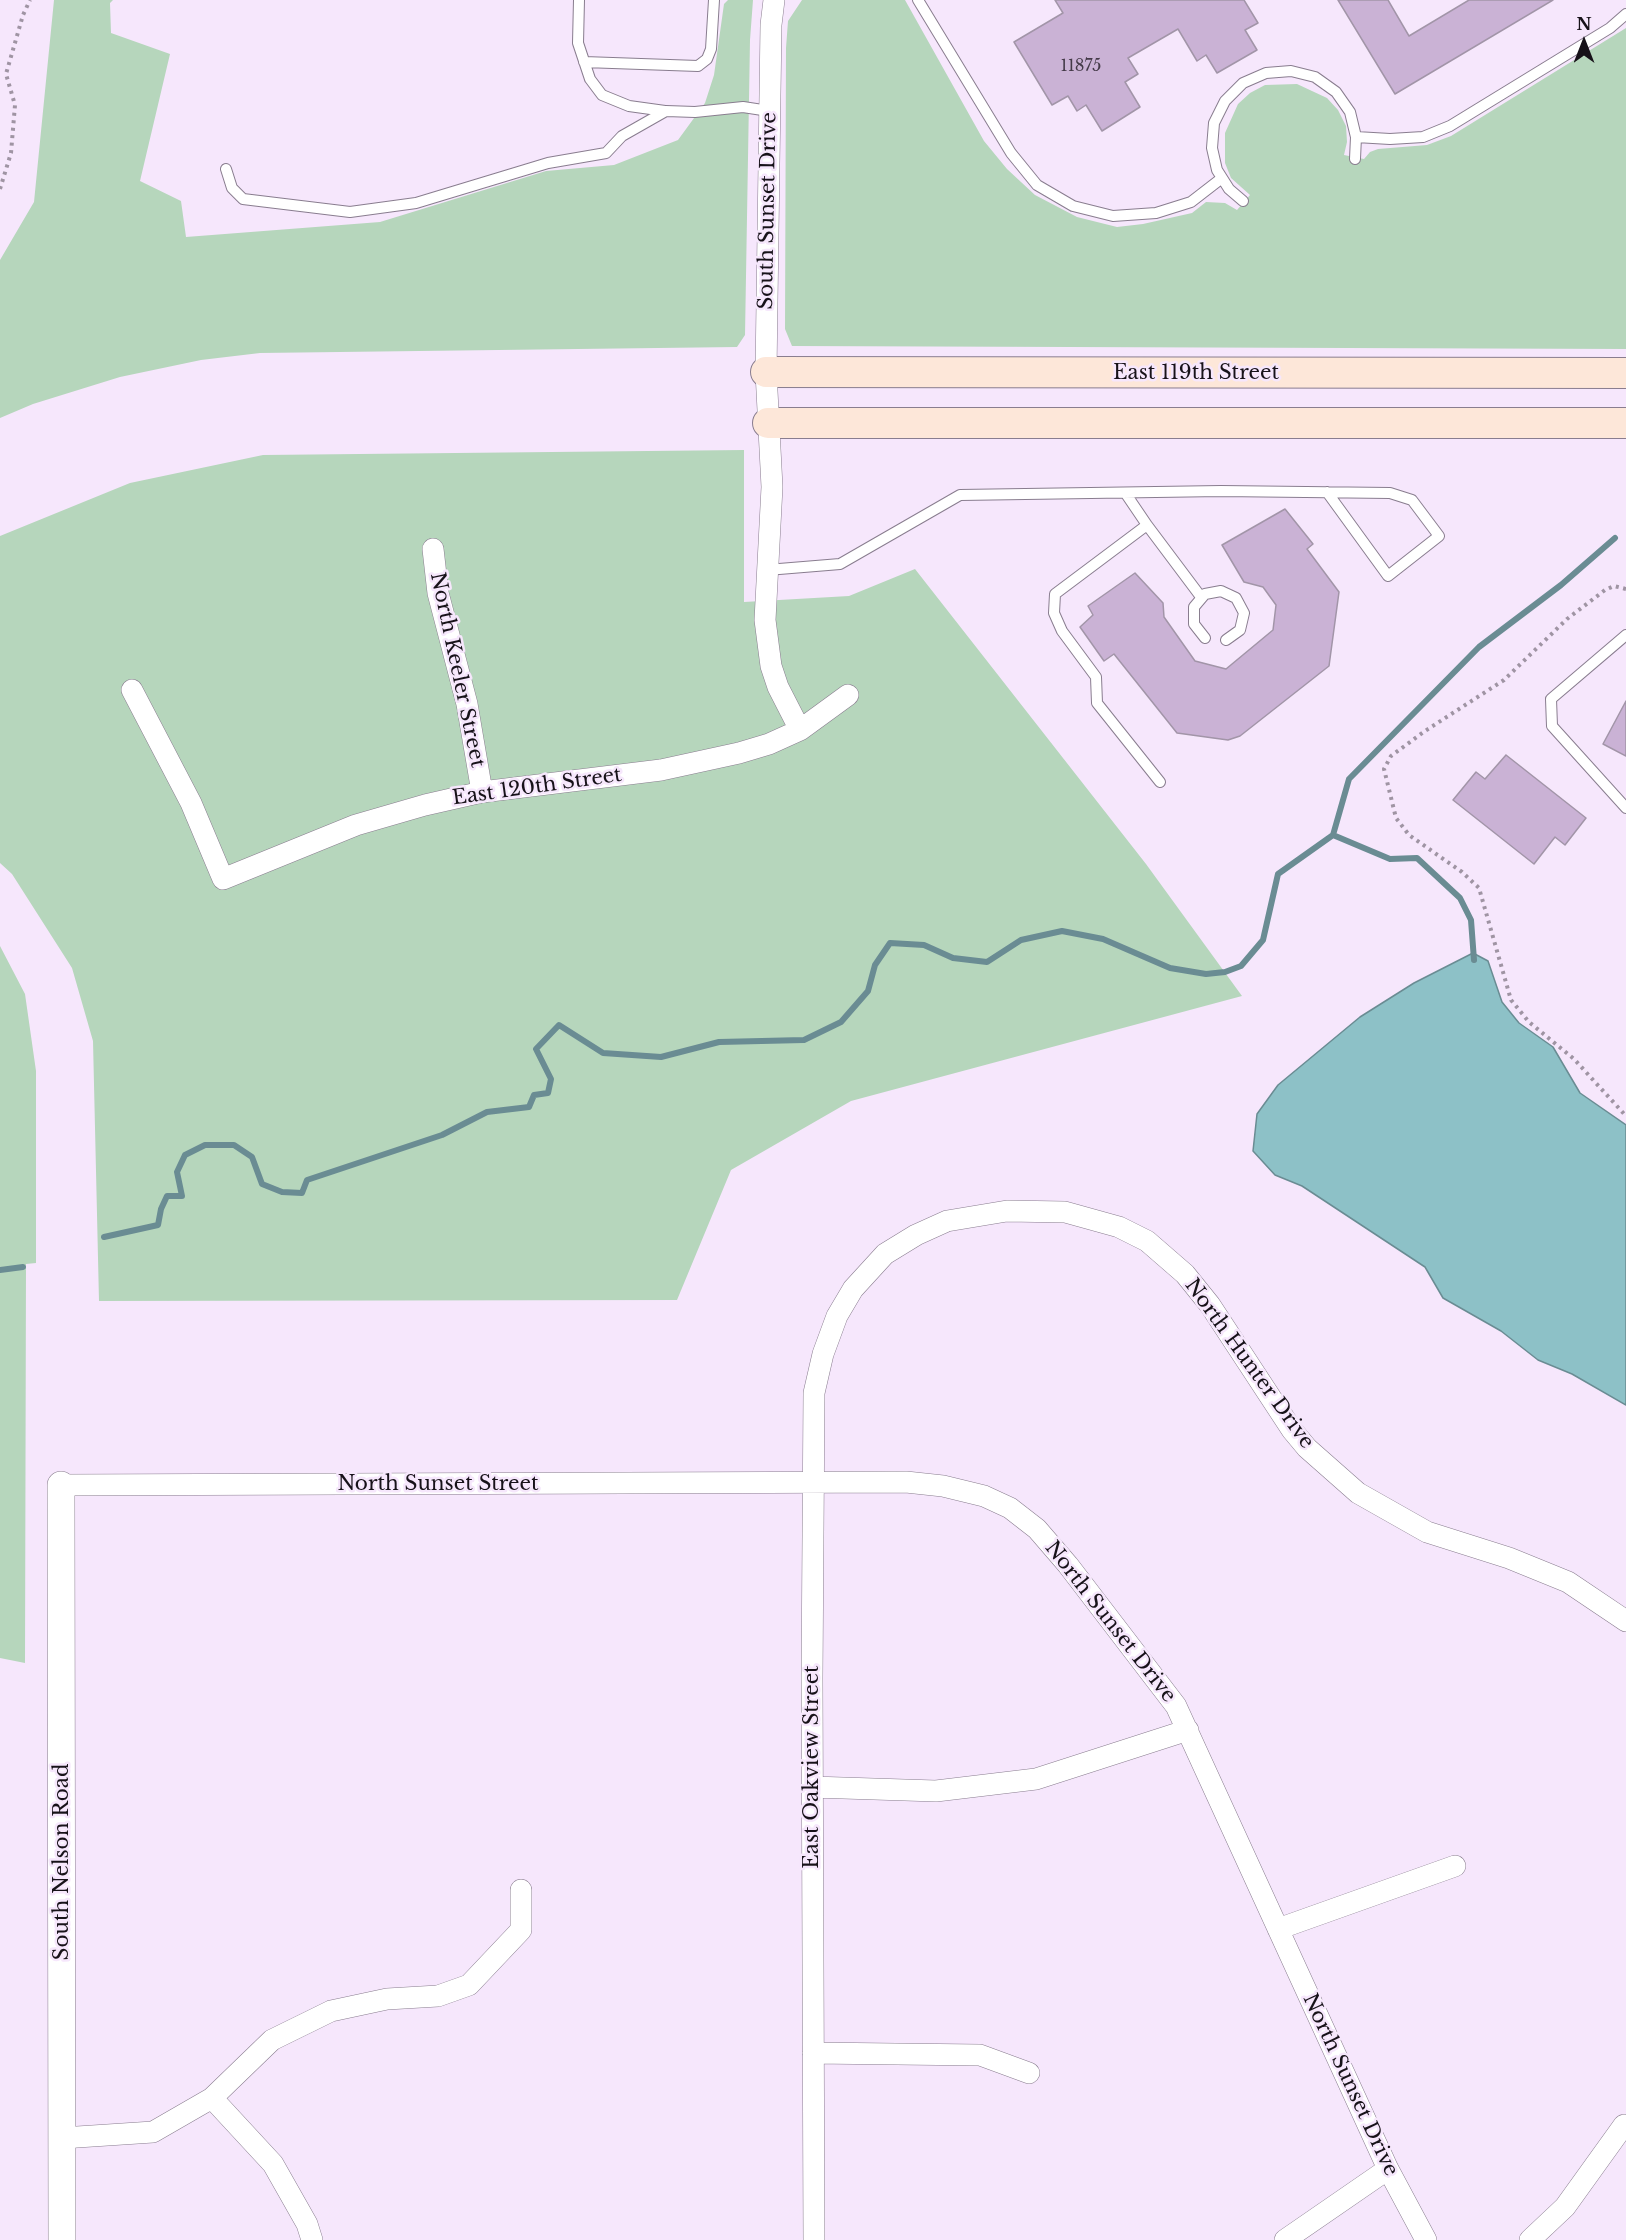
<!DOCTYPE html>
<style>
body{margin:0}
#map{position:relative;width:1626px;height:2240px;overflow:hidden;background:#f6e7fc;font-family:"Libre Baskerville",serif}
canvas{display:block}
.north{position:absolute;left:1554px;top:12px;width:60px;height:60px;-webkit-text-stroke:4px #f6e7fc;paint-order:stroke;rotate:0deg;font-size:16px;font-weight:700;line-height:24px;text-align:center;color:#171219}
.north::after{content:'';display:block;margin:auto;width:21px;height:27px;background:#171219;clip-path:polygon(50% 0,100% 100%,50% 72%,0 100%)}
</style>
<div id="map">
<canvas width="1626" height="2240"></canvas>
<div class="north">N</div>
</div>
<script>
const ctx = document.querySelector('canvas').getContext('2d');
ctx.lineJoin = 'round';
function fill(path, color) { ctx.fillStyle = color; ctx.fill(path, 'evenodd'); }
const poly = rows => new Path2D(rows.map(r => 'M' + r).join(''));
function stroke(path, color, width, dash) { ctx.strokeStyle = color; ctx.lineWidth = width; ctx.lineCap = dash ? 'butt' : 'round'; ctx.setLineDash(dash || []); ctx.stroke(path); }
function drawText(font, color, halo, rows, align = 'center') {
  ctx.font = font + ' "Libre Baskerville",serif'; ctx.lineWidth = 5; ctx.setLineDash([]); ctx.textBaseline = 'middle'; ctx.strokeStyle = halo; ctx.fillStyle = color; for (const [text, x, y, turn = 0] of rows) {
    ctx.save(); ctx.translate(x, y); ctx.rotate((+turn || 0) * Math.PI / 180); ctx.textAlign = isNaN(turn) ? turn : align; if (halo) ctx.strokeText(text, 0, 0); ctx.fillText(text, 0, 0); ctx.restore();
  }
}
fill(poly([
 [54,0,113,0,110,3,111,33,170,54,140,181,181,201,186,237,380,222,546,171,614,165,678,140,705,103,714,75,724,4,728,0,753,0,750,40,745,335,737,347,260,353,201,360,120,377,33,404,0,418,0,260,34,202],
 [802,0,905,0,984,141,1007,169,1035,195,1077,217,1117,227,1143,224,1192,213,1206,202,1225,203,1237,210,1250,195,1231,178,1225,163,1225,133,1238,104,1250,93,1265,85,1297,84,1327,98,1338,110,1346,126,1347,142,1344,155,1364,159,1370,152,1378,149,1427,145,1451,136,1626,28,1626,349,792,346,785,329,786,48,788,21],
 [744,450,744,602,849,596,915,569,1146,864,1242,996,851,1101,731,1170,677,1300,99,1301,93,1041,72,968,12,874,0,863,0,536,130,483,263,455],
 [0,946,25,994,36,1071,36,1263,26,1264,25,1663,0,1658]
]), '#b6d6bc');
const water = poly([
 [1473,953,1488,961,1502,1002,1519,1023,1553,1047,1580,1093,1626,1125,1626,1405,1572,1374,1538,1360,1501,1331,1443,1298,1425,1267,1302,1186,1275,1175,1253,1151,1257,1114,1278,1085,1360,1017,1414,983,1473,953]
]);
fill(water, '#8dc1c7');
stroke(water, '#6a8c93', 1.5);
stroke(poly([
 [1333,835,1390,859,1417,858,1460,898,1471,920,1474,960],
 [104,1237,158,1225,161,1209,167,1196,182,1196,177,1172,185,1155,205,1145,234,1145,252,1157,262,1184,282,1192,302,1193,307,1180,442,1135,487,1112,529,1107,534,1095,548,1093,551,1079,536,1049,559,1025,603,1053,661,1057,719,1042,804,1040,841,1022,868,991,875,965,890,943,924,945,953,958,987,962,1021,940,1062,931,1103,939,1170,968,1206,974,1225,972,1241,966,1263,940,1278,874,1333,835,1349,779,1479,647,1561,585,1615,538],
 [0,1270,23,1267]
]), '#6a8c93', 6);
const building = poly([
 [1055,0,1244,0,1258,23,1245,30,1257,50,1217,73,1206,55,1197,61,1178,29,1128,58,1138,74,1125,82,1140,107,1102,131,1086,105,1077,111,1068,96,1052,105,1014,42,1063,13,1055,0],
 [1338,0,1388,0,1409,36,1469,0,1553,0,1395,94,1338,0],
 [1285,509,1313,544,1307,549,1339,592,1329,666,1240,736,1228,740,1177,733,1114,654,1104,661,1080,627,1093,615,1088,606,1135,573,1163,603,1164,617,1195,661,1226,669,1273,630,1276,605,1263,587,1244,582,1222,545,1285,509],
 [1626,701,1626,756,1603,744,1626,701],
 [1506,755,1586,818,1565,845,1555,837,1534,864,1453,800,1476,772,1485,779,1506,755]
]);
fill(building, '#cab2d5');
stroke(building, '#a295a8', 1.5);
const service = poly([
 [579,0,578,43,590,79,602,95,629,106,665,111],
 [918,0,1011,153,1037,185,1073,206,1113,216,1156,213,1191,202,1222,178],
 [584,62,698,66,707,59,711,49,714,0],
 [1356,137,1390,139,1423,137,1450,126,1610,28,1626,14],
 [226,169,232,188,243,199,350,212,416,203,548,163,606,153,622,136,666,111,695,112,743,107,769,111],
 [1243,201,1229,189,1217,170,1212,148,1214,123,1225,101,1243,83,1266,73,1291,71,1315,77,1336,92,1350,112,1356,137,1355,159],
 [1126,494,1147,525,1055,594,1054,613,1062,631,1096,677,1097,703,1160,782],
 [1147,525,1201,597],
 [767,570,840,564,960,495,1221,491,1390,493,1412,500,1439,536,1388,576,1327,492],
 [1626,635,1551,699,1552,726,1626,808],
 [1205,638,1194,624,1194,607,1205,594,1221,591,1236,598,1244,613,1240,630,1226,640]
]);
const minor = poly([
 [774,0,771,25,766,372,772,487,765,620,771,666,778,687,800,730],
 [433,549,438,593,467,704,482,792],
 [132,690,191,803,223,879,356,825,425,805,482,792,661,770,739,753,769,744,800,730,848,695],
 [61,1485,906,1482,943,1486,984,1496,1010,1508,1037,1529,1068,1565,1176,1706,1388,2169,1426,2240],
 [812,1787,936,1791,1036,1779,1188,1730],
 [1278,1929,1455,1866],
 [813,2053,980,2055,1029,2073],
 [212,2098,273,2164,307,2224,312,2240],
 [62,2138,153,2132,212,2098,272,2040,331,2011,387,1999,438,1996,469,1985,521,1930,521,1890],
 [814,2240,812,1678,814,1393,823,1354,837,1316,853,1289,885,1254,916,1235,947,1221,1007,1211,1065,1212,1119,1227,1147,1241,1185,1274,1210,1305,1292,1430,1307,1448,1358,1493,1427,1532,1509,1558,1568,1582,1626,1621],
 [1285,2240,1388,2169],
 [1530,2240,1565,2207,1624,2125]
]);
const tertiary = poly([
 [61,1485,62,2240]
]);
const secondary = poly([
 [766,372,1626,373],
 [768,423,1626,423]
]);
stroke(service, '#897d8f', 12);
stroke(minor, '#897d8f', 22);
stroke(tertiary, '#897d8f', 28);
stroke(secondary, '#897d8f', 32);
stroke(poly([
 [0,189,11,153,15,105,6,74,23,15,30,0],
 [1626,589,1614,586,1605,590,1567,619,1504,680,1425,731,1391,756,1384,769,1396,818,1409,835,1462,872,1479,888,1511,1000,1529,1022,1574,1059,1626,1116]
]), '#9f94a3', 4, [3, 4.5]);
stroke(service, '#fff', 10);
stroke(minor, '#fff', 21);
stroke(tertiary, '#fff', 27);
stroke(secondary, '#fde7d9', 30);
drawText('16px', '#443a48', null, [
 ["11875",1081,66]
]);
drawText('20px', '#171219', '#f6e7fc', [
 ["South Sunset Drive",768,211,-89],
 ["East 119th Street",1196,373],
 ["North Keeler Street",457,670,78],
 ["East 120th Street",537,787,-8],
 ["North Hunter Drive",1249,1364,54],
 ["North Sunset Street",438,1484],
 ["North Sunset Drive",1110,1622,52],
 ["East Oakview Street",812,1767,-90],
 ["South Nelson Road",62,1862,-90],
 ["North Sunset Drive",1350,2085,65]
]);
</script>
